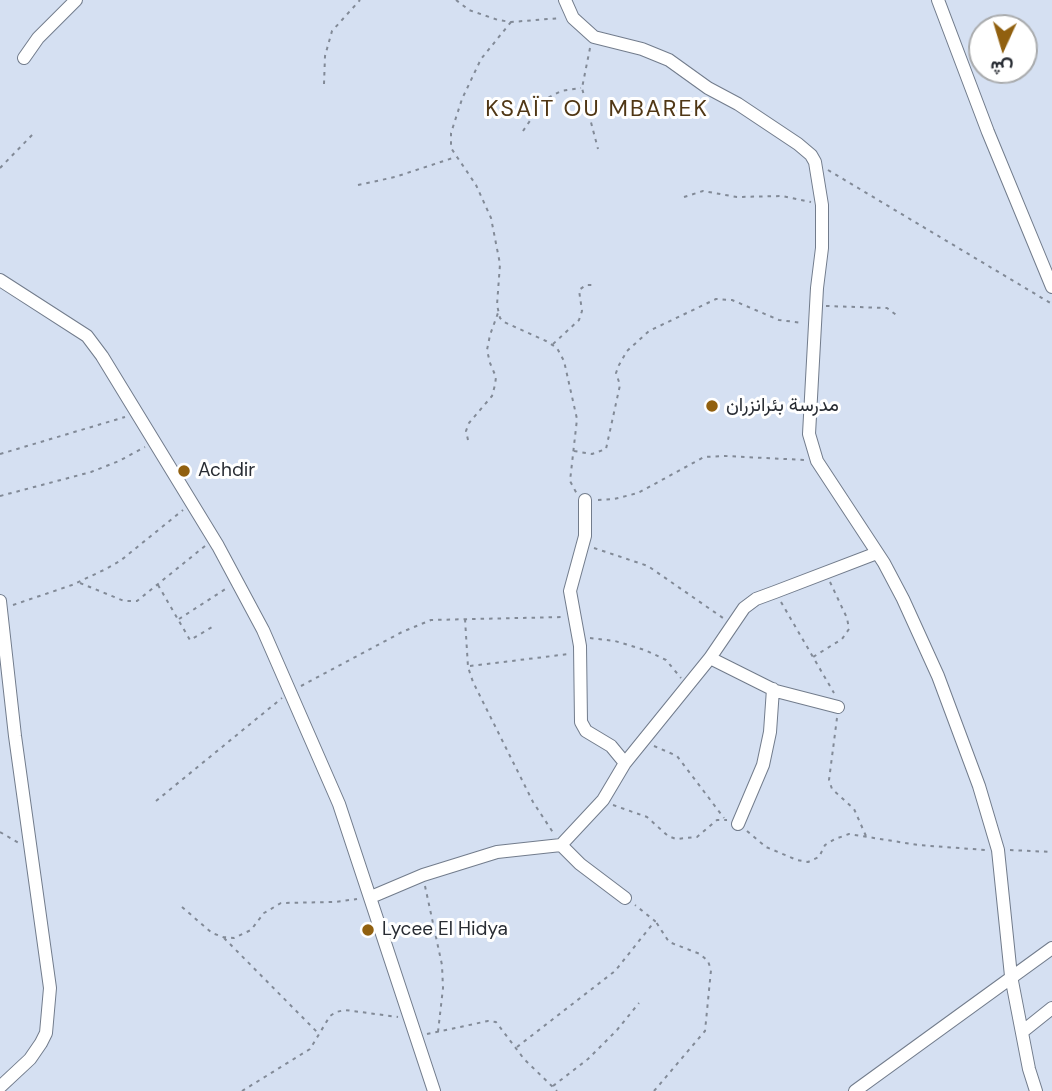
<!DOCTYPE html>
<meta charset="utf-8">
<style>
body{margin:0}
#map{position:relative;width:1052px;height:1091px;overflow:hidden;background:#d5e0f2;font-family:"DM Sans",Vazirmatn,sans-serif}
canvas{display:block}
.north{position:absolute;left:968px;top:14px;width:70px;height:70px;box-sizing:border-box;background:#fff;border:2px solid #a9abad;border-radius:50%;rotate:184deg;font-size:19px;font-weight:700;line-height:28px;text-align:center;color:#282c33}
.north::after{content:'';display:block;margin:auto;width:24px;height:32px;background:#91600f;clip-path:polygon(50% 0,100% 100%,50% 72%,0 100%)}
</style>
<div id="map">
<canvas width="1052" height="1091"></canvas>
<div class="north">ش</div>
</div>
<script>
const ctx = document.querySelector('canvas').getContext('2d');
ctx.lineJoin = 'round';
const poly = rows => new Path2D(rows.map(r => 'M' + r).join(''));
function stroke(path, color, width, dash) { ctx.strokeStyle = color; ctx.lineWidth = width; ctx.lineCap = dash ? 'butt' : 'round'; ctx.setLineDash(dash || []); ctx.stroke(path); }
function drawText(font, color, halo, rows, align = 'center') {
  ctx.font = font + ' "DM Sans",Vazirmatn,sans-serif'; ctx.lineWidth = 6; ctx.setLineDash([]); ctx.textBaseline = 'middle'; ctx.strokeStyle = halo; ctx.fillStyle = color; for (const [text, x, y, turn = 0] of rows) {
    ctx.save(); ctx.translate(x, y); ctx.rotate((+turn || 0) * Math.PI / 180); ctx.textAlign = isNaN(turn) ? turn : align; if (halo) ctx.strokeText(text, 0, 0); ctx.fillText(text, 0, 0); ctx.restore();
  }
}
const minor = poly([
 [565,0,573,18,594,37,642,49,669,60,708,88,738,104,798,144,811,155,815,162,822,205,822,248,817,288,809,434,817,461,884,563,903,599,938,676,979,786,998,850,1011,976,1029,1069,1036,1091],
 [938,0,988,132,1052,287],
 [24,58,38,38,76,0],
 [0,280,87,336,102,356,218,546,263,630,339,804,434,1091],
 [585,500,585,536,570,591,580,646,581,722,586,731,611,746,625,763],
 [0,601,15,736,50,988,46,1033,41,1043,30,1059,0,1087],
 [710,658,776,691,838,707],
 [738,824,763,765,770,732,773,689],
 [561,845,580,864,625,898],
 [371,897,423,875,497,852,561,845,603,800,625,763,710,658,744,608,756,599,775,592,877,553],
 [1022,1032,1052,1008],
 [855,1091,1052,948]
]);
stroke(minor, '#727c8c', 14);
stroke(poly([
 [456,0,469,10,498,20,511,22,561,18],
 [511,22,481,59,462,99,451,133,451,148,476,185,491,218,500,264,497,305,500,318,504,322,546,341,557,348,564,361,577,419,570,481,577,494],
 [590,48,582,88,598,149],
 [324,84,325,56,332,31,360,0],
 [523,131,544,100,561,91,581,88],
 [0,168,34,133],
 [828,170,1052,304],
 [358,185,395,177,456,157],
 [684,197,703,191,737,197,782,196,811,202],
 [826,306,887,308,899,317],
 [553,344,579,320,582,311,579,290,586,285,594,285],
 [468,440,466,431,469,423,492,396,495,385,496,377,490,363,487,350,490,335,498,313],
 [574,451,592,454,606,449,620,385,616,373,619,365,627,351,649,331,716,299,732,300,779,320,803,323],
 [0,454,125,417],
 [0,496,91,472,119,461,145,447],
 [598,500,614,499,638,493,704,457,725,456,806,460],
 [594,548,648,566,723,618],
 [830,582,847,618,849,629,842,639,813,657,834,693],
 [80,583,124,601,137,601,205,546],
 [158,585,190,640,214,626],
 [781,602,813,657],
 [13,605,72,585,106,569,120,561,183,510],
 [179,619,227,588],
 [465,619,468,667,473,682,533,802,554,834],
 [590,638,615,641,645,650,666,660,681,678],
 [470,666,569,654],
 [301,686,402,632,431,620,563,617],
 [837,718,829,780,832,789,854,809,866,836],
 [654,746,677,756,724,818],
 [156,801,282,698],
 [613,805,647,817,668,836,676,839,697,837,717,820,727,820],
 [747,831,766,847,797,860,808,862,819,857,825,845,835,839,849,834,918,845,986,850],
 [0,832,19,843],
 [1010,850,1052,852],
 [425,886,442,965,443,988,438,1032],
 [182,907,212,933,223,937,234,938,251,930,264,913,281,903,335,902,357,899],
 [224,938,319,1034],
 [427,1034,488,1021,496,1022,524,1059,557,1091],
 [517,1047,615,971,655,921,635,905],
 [553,1086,588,1059,617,1030,639,1003],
 [242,1091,310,1049,330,1016,336,1012,345,1010,398,1017],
 [654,1091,705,1031,711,970,708,961,700,954,669,942,656,922]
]), '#828a97', 2, [3.5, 5]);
stroke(minor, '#fff', 12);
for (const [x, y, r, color] of [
 [712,406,7,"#91600f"],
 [184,471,7,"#91600f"],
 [368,930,7,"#91600f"]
]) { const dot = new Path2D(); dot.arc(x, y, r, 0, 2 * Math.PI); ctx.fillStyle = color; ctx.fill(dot); stroke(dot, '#fff', 2.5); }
drawText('19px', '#282c33', '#fff', [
 ["مدرسة بئرانزران",726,406],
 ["Achdir",198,471],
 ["Lycee El Hidya",382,930]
], 'left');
ctx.letterSpacing = '2px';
drawText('23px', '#503715', '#fff', [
 ["KSAÏT OU MBAREK",597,110]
]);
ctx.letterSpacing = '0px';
</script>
